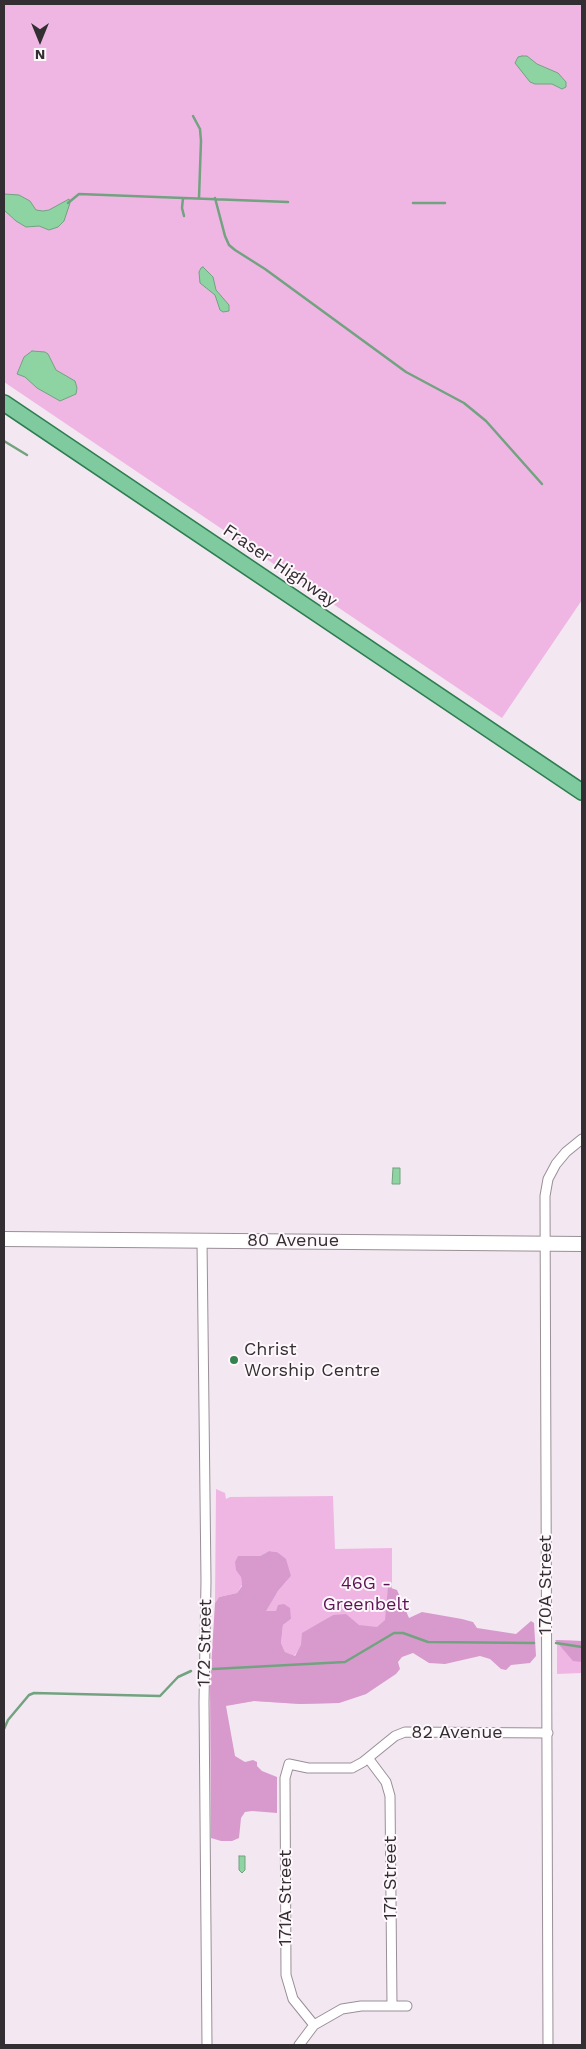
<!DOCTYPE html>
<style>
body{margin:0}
#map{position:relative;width:586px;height:2049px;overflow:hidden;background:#f3e8f1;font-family:"Work Sans",sans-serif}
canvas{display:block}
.frame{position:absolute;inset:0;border:5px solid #322e31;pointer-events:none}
.north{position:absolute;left:15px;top:15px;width:50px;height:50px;-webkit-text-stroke:4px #fef7fc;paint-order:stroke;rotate:180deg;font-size:14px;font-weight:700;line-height:20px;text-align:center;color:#322e31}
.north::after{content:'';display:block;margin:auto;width:18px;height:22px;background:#322e31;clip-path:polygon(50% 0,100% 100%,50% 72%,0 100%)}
</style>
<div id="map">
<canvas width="586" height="2049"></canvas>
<div class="frame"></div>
<div class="north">N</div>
</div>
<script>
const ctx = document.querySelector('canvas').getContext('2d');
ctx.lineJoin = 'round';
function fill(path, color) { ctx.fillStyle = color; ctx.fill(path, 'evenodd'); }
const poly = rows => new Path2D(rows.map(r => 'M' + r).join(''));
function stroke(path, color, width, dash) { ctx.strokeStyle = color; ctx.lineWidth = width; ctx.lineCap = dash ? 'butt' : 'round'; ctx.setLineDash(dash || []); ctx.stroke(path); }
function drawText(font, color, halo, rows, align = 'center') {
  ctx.font = font + ' "Work Sans",sans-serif'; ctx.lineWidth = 4; ctx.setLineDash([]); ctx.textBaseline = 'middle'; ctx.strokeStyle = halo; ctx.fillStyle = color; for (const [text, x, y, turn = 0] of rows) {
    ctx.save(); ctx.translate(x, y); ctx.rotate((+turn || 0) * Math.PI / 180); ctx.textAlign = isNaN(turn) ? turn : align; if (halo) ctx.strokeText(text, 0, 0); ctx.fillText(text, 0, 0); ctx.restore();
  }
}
fill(poly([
 [4,4,582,4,582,600,502,718,4,382],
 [216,1489,225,1493,226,1499,230,1497,333,1496,335,1549,392,1548,392,1676,366,1694,339,1703,300,1704,254,1701,216,1707,215,1690,339,1694,333,1615,319,1624,294,1656,285,1652,281,1643,283,1625,291,1619,276,1611,265,1611,278,1591,291,1576,277,1552,269,1551,260,1556,252,1556,241,1576,242,1585,237,1593,219,1597,215,1603],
 [557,1640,582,1641,582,1673,557,1674]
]), '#efb6e4');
fill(poly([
 [269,1551,277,1552,286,1559,291,1576,278,1591,266,1611,276,1611,278,1605,284,1604,290,1608,291,1619,283,1625,281,1643,285,1652,295,1656,301,1645,302,1633,333,1615,346,1614,359,1625,377,1627,385,1620,388,1587,397,1590,409,1618,422,1612,462,1619,473,1622,477,1628,516,1634,531,1621,534,1623,536,1656,530,1663,511,1665,506,1670,501,1669,490,1659,480,1656,445,1664,429,1663,413,1653,402,1657,398,1662,400,1669,396,1674,366,1694,339,1703,300,1704,254,1701,226,1706,235,1756,245,1762,253,1760,257,1762,257,1766,262,1771,277,1777,277,1813,252,1811,245,1812,241,1818,239,1838,232,1841,221,1841,211,1838,210,1685,215,1603,219,1597,237,1593,242,1586,241,1577,236,1570,235,1562,238,1556,260,1556],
 [555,1640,582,1641,582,1662,573,1661]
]), '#d89acd');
const water = poly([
 [522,56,527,56,537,64,558,73,566,82,566,87,562,89,552,84,535,84,530,82,515,63,518,57,522,56],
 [4,194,19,195,30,201,36,210,43,211,49,210,69,199,70,203,64,221,58,227,49,230,39,226,26,227,16,221,4,210,4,194],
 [203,267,213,277,216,290,229,305,229,311,223,312,220,310,215,295,200,283,199,272,201,268,203,267],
 [32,351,45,352,48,354,56,370,75,381,77,388,76,394,60,401,37,388,25,377,17,374,24,357,32,351],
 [393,1168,400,1168,400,1184,392,1184,393,1168],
 [239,1856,245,1856,245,1870,242,1873,239,1870,239,1856]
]);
fill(water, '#8ed3a2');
stroke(water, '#72a280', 1);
stroke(poly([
 [193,116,200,129,201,141,199,198],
 [183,198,182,208,184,216],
 [215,198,225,236,229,245,235,250,265,269,406,372,464,403,486,421,542,484],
 [68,203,79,194,288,202],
 [413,203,445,203],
 [4,441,27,455],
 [556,1643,582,1647],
 [213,1669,345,1662,394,1633,403,1633,428,1642,534,1643],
 [4,1729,8,1720,29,1695,34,1693,160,1696,178,1677,191,1671]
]), '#72a280', 2.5);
const street = poly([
 [202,1241,206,1581,204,1702,207,2045],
 [368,1758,386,1782,390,1796,392,2005],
 [314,2025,293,1999,286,1975,285,1778,289,1764,308,1768,352,1768,363,1762,395,1736,405,1732,548,1733],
 [299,2045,314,2025,342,2009,361,2006,407,2006],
 [548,2045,545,1196,548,1179,556,1164,566,1152,582,1139]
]);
const secondary = poly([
 [4,1239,582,1244]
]);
const primary = poly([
 [4,403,582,792]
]);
stroke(street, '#998f97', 11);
stroke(secondary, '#998f97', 16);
stroke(primary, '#2e7d50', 18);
stroke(street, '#fff', 9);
stroke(secondary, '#fff', 14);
stroke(primary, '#80caa0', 15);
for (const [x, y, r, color] of [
 [234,1360,5,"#358251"]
]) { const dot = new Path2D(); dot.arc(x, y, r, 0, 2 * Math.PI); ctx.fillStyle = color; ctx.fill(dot); stroke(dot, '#fef7fc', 2); }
drawText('18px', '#322e31', '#fef7fc', [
 ["Fraser Highway",280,566,34],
 ["80 Avenue",293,1241],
 ["170A Street",546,1585,-90],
 ["172 Street",205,1643,-89],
 ["82 Avenue",457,1733],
 ["171 Street",391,1878,-90],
 ["171A Street",286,1898,-90]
]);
drawText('18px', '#322e31', '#fef7fc', [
 ["Christ",244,1350],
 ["Worship Centre",244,1371]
], 'left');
drawText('18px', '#5c1353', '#fef7fc', [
 ["46G -",366,1584],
 ["Greenbelt",366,1605]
]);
</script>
